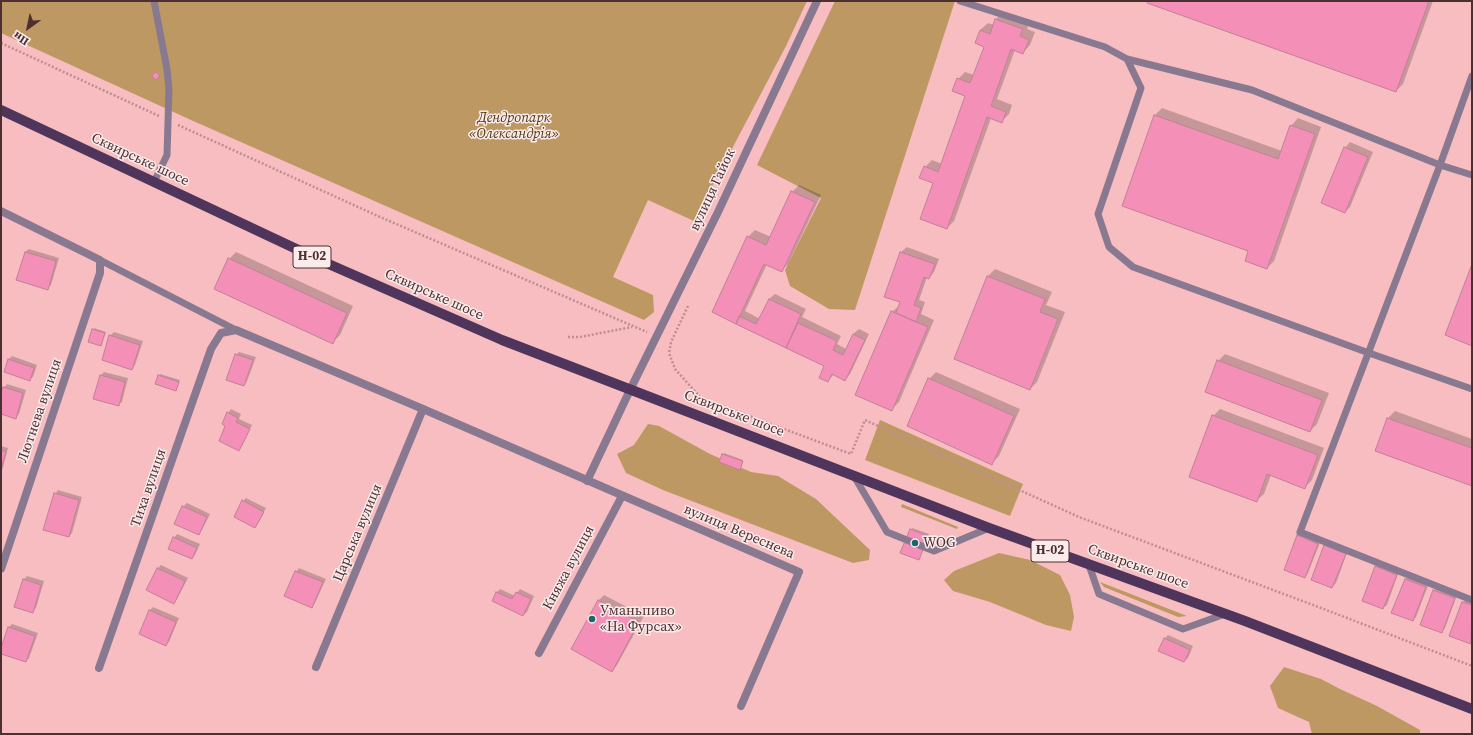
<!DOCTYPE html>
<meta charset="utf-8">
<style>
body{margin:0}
#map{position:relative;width:1473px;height:735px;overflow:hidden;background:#f8bdc0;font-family:"Source Serif 4",serif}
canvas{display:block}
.frame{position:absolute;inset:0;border:2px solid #4c2f31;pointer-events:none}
.north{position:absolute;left:8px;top:8px;width:40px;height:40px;-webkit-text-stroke:3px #fbebeb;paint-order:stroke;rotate:213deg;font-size:11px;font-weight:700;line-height:16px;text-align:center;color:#4c2f31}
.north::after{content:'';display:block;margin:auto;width:14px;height:18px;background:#4c2f31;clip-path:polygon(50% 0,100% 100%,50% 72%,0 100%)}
</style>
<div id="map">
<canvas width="1473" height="735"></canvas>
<div class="frame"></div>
<div class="north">Пн</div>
</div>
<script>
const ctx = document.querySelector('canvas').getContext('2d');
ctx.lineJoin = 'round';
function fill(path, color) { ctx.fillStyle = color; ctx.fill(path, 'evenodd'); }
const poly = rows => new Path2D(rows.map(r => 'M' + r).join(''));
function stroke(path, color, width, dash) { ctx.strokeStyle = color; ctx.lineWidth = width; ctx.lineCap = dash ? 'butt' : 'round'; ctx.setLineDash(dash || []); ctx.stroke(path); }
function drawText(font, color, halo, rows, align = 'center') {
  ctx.font = font + ' "Source Serif 4",serif'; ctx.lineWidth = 3; ctx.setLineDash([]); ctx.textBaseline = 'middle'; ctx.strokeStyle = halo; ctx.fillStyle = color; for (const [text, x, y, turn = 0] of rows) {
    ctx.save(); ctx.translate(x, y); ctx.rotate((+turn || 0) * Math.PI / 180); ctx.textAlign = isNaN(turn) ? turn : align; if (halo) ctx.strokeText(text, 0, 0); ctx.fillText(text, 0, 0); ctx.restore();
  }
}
fill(poly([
 [1,1,807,1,786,46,694,221,648,200,613,277,653,295,654,312,644,320,191,120,1,33],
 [835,1,955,1,855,310,829,309,790,286,785,270,821,198,757,165],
 [880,420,1023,484,1010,516,865,460],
 [648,424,659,426,710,454,751,472,778,476,816,499,870,550,869,560,853,563,663,490,626,473,617,454,634,445],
 [902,504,958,527,957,529,901,507],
 [999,553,1030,560,1060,575,1070,595,1074,617,1071,631,1046,625,990,602,953,591,944,580,954,571],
 [1100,582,1187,616,1178,617,1104,587],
 [1284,667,1321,679,1340,689,1377,706,1420,730,1420,734,1312,734,1309,722,1278,708,1270,686]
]), '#bd9863');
fill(poly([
 [1149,1,1433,1,1403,84,1396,91],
 [1003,12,1029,22,1027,29,1035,32,1030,45,1023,53,1015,50,997,99,1012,105,1009,114,1002,121,991,118,954,221,947,228,935,183,925,167,932,160,942,164,967,95,958,79,965,72,974,75,985,46,980,30,988,23,994,25,996,19],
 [1162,108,1282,151,1291,126,1298,118,1321,127,1274,261,1267,268,1249,251,1123,205,1155,115],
 [1350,142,1373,152,1350,207,1345,212,1345,148],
 [799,185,821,195,788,264,781,271,767,264,745,311,760,319,769,299,775,294,806,309,802,317,841,336,837,344,846,349,853,334,859,329,869,334,850,374,845,380,834,374,828,381,825,366,737,323,748,237,755,230,771,237,792,192],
 [907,247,939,259,934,272,929,278,927,277,919,300,925,302,921,314,934,320,899,402,891,410,892,312,900,305,901,301,901,252],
 [29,249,59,258,51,285,47,289,17,280,25,252],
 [236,252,353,306,340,335,332,343,229,259],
 [995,269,1052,292,1046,305,1065,312,1037,382,1030,389,955,359,988,276],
 [94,328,106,332,101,345,93,330],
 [114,332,143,341,135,365,132,369,110,336],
 [239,352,256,357,247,381,244,385,236,355],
 [1225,354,1329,393,1317,424,1310,431,1218,361],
 [12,356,37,365,33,377,29,380,9,359],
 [104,372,128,378,122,402,118,405,101,375],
 [936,372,1020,409,999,456,992,463,929,379],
 [160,374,180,380,177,388,176,390,156,384],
 [7,384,26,390,19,414,15,418,1,413,1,397,4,388],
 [231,409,241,414,239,419,252,425,242,446,239,450,227,426,228,413],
 [1220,409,1324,448,1312,480,1305,487,1271,475,1264,494,1256,501,1213,416],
 [1395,411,1472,439,1472,485,1388,418],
 [1,446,8,448,1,475],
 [724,453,743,460,741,467,723,455],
 [58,490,82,497,72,533,69,536,55,494],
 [246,498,266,508,258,523,255,527,243,501],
 [187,503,210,514,202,530,199,534,183,507],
 [912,528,929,534,920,558,902,552],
 [1301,532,1321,540,1308,573,1305,577,1297,536],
 [177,534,200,544,195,555,192,558,174,538],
 [1325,546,1348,550,1336,583,1332,587],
 [1379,564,1399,571,1387,605,1383,608,1375,567],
 [161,565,188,578,177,599,174,602,158,568],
 [299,568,326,579,315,603,312,607,296,572],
 [27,576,44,581,36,608,32,611,23,580],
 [1409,576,1429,583,1416,617,1413,620,1393,612,1405,579],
 [1437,587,1457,595,1445,628,1441,632,1433,591],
 [500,589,515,596,520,589,534,596,527,612,523,615,497,592],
 [604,595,644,616,617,665,612,671,572,649,599,600],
 [1467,599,1472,601,1471,643,1451,636,1463,602],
 [153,607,179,618,169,642,166,645,140,634,150,610],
 [12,624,38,633,29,658,26,661,1,653,8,628],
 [1168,635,1193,646,1188,658,1184,661,1164,639]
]), '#0003');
const building = poly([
 [1148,1,1429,1,1396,92,1147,3,1148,1],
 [995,19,1023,29,1020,36,1029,40,1023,54,1011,49,991,106,1006,112,1002,123,987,117,947,229,920,219,933,183,919,178,924,166,938,172,965,96,952,91,957,78,970,83,984,47,975,43,980,30,990,34,995,19],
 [155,72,160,75,156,80,152,76,155,72],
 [1154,115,1278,159,1290,125,1315,134,1267,269,1245,261,1248,251,1122,206,1154,115],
 [1344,147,1368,157,1345,213,1321,203,1344,147],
 [791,191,815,202,782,272,764,264,736,324,712,312,747,236,766,245,791,191],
 [25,252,56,261,48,290,16,280,25,252],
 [900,252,935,264,929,279,924,277,914,305,921,308,916,322,896,313,900,302,884,297,900,252],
 [228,258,347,313,333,344,214,289,228,258],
 [1472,264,1472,346,1445,335,1472,264],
 [987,276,1045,299,1040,312,1058,319,1030,390,954,359,987,276],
 [769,299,801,314,786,348,736,324,739,316,756,324,769,299],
 [891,311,928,327,892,411,855,395,891,311],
 [798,323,837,341,833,350,843,355,853,334,865,340,845,381,832,374,828,382,819,378,824,366,786,348,798,323],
 [92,329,105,333,101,346,88,342,92,329],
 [109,335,140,345,132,370,102,360,109,335],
 [235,354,253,360,244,386,226,380,235,354],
 [8,359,34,368,30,381,4,372,8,359],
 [1217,360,1322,400,1310,432,1205,392,1217,360],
 [100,375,125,382,119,406,93,399,100,375],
 [158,375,179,382,176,391,155,384,158,375],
 [928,378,1014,416,992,465,907,426,928,378],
 [3,387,23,393,16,419,1,414,1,393,3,387],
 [227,412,238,418,236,422,250,429,239,451,219,441,225,426,222,424,227,412],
 [1212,415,1318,455,1305,489,1267,474,1257,502,1189,477,1212,415],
 [1387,418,1472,448,1472,486,1375,451,1387,418],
 [1,450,6,452,1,469,1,450],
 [722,454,743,461,740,470,719,462,722,454],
 [54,493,79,500,69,537,43,530,54,493],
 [242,500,264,512,255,528,234,517,242,500],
 [182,506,207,517,199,535,174,524,182,506],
 [910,529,928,536,919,560,900,553,910,529],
 [1297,535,1318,544,1305,578,1284,570,1297,535],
 [173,537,197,548,192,559,168,549,173,537],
 [1324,545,1346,554,1332,588,1311,580,1324,545],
 [1375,566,1397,575,1383,609,1362,601,1375,566],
 [157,568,185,581,174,604,146,590,157,568],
 [295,571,323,582,312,608,284,596,295,571],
 [23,579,41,585,33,613,14,607,23,579],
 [1405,579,1426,587,1413,621,1391,613,1405,579],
 [1433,590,1455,598,1442,633,1420,625,1433,590],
 [496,592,512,599,516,592,531,599,523,616,492,601,496,592],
 [598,600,639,622,612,672,571,649,598,600],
 [1462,602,1472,605,1471,644,1449,636,1462,602],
 [149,610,176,622,166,646,139,634,149,610],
 [8,627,35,636,26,662,1,654,1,648,8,627],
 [1164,638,1190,650,1184,662,1158,651,1164,638]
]);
fill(building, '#f48fb7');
stroke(building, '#c18098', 1);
stroke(poly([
 [1,43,159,116],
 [178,125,380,217,647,332],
 [688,306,671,342,669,353,675,369,701,398,851,454,865,420,1079,517,1321,608,1472,666],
 [568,337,580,337,632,327]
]), '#bf8e91', 2.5, [2, 2]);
stroke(poly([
 [154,1,167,69,169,89,167,155,154,182],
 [960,1,1105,47,1127,59,1141,88,1098,214,1109,247,1133,267,1369,353,1472,389],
 [1127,59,1252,90,1440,165,1472,76],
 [1472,175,1440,165,1300,532,1472,600],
 [100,260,236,330],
 [854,476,887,532,924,547,934,551,989,528],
 [1089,565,1099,594,1183,629,1225,614]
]), '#897990', 7);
stroke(poly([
 [1,211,100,260,100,273,1,569],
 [587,481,630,390,718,212,817,1],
 [539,653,622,496],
 [316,667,423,409],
 [99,668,211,349,221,333,236,330,423,409,799,572,741,706]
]), '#897990', 8);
stroke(poly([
 [1,110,324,262,502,340,989,528,1245,621,1472,709]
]), '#4f345b', 10);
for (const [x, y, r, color] of [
 [915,543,4,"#1a6868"],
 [592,619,4,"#1a6868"]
]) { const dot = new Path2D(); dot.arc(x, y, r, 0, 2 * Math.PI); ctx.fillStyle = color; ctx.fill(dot); stroke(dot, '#fbebeb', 1.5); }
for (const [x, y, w] of [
 [312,257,38],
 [1050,551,38]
]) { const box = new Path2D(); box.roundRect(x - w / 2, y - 11, w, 22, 3); ctx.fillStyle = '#fbebeb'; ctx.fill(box); stroke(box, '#4c2f31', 1); }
drawText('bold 13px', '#4c2f31', null, [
 ["Н-02",312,257],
 ["Н-02",1050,551]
]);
drawText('italic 14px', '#503710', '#fbebeb', [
 ["Дендропарк",514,118],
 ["«Олександрія»",514,134]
]);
drawText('14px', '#4c2f31', '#fbebeb', [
 ["Сквирське шосе",140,160,25],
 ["вулиця Гайок",713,190,-65],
 ["Сквирське шосе",434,295,24],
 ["Лютнева вулиця",40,411,-71],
 ["Сквирське шосе",734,414,21],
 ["Тиха вулиця",149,488,-71],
 ["вулиця Вереснева",739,532,23],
 ["Царська вулиця",358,533,-67],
 ["Сквирське шосе",1138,567,20],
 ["Княжа вулиця",569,568,-62]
]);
drawText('14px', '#4c2f31', '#fbebeb', [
 ["WOG",923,543],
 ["Уманьпиво",600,611],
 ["«На Фурсах»",600,627]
], 'left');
</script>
